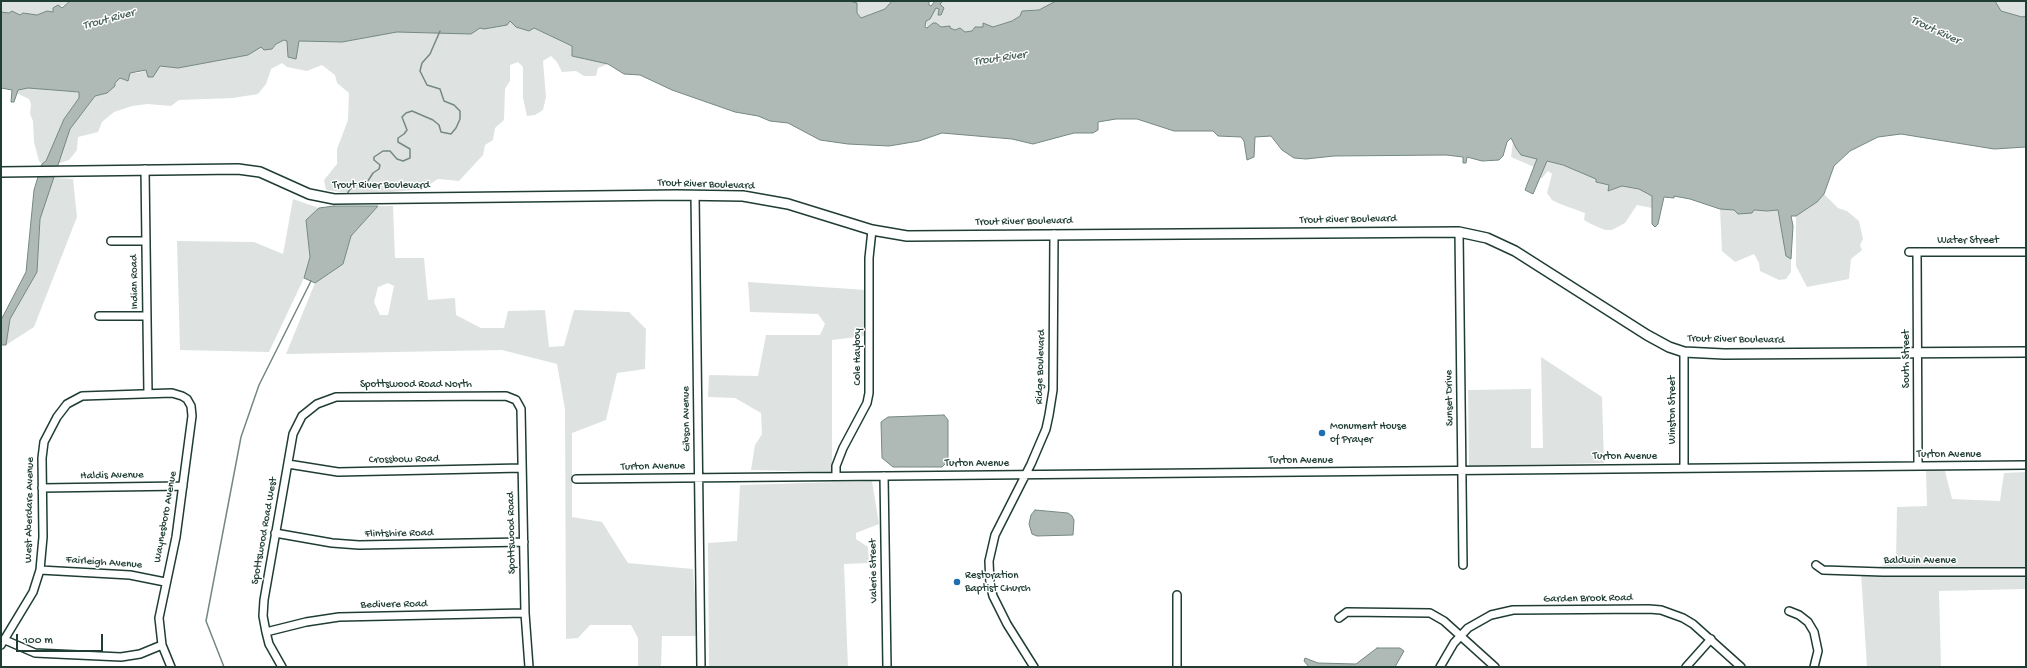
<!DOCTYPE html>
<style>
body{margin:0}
#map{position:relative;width:2027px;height:668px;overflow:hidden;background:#fff;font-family:"Gochi Hand",sans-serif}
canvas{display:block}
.frame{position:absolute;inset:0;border:2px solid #1f3d34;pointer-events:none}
.scale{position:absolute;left:16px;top:634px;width:87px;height:18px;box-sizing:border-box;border:2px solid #1f3d34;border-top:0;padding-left:5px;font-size:12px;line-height:14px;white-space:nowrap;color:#1f3d34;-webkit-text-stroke:3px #fff;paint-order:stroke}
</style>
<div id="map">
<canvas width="2027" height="668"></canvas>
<div class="frame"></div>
<div class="scale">100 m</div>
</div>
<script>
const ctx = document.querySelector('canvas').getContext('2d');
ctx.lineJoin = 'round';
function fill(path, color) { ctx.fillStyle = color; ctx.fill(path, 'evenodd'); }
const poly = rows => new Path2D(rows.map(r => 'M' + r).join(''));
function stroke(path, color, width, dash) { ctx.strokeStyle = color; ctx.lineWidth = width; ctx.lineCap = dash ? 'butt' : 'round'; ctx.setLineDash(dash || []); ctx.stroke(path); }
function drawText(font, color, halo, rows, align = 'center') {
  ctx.font = font + ' "Gochi Hand",sans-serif'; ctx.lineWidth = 3; ctx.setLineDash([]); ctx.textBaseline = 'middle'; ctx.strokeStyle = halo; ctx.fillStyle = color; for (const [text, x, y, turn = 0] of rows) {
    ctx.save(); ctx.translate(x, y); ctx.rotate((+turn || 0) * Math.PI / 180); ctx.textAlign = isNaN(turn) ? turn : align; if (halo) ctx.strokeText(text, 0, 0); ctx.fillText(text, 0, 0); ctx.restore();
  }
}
fill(poly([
 [1,1,70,1,53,12,47,11,37,15,20,15,12,11,10,13,1,12],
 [849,1,892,1,885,9,861,18],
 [943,1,1056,1,1039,10,1022,11,1020,16,1012,21,993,27,983,23,983,27,975,27,972,31,965,32,960,28,955,30,941,27,933,23,927,28,926,21,936,7,939,9,941,15,940,5],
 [1995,1,2026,1,2026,16,2022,17,2001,11],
 [510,20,533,28,572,46,572,56,608,64,598,68,596,76,584,76,576,71,562,72,557,62,551,56,543,61,546,97,543,110,535,115,527,116,523,98,523,67,518,62,510,65,510,81,505,89,504,120,495,128,493,140,485,145,483,155,459,181,438,179,422,189,392,192,340,192,326,190,324,180,337,164,337,149,348,120,349,93,337,83,335,75,322,65,307,71,287,67,282,63,271,69,266,84,258,94,233,98,179,100,171,106,148,104,132,106,114,112,102,122,98,132,78,137,77,150,69,160,57,164,70,129,95,96,107,93,120,78,126,81,130,73,138,73,160,66,178,68,248,55,261,47,272,49,276,44,284,40,287,41,288,57,296,59,298,41,342,42,397,32,449,33],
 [28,88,79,92,79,98,64,119,46,161,42,164,39,161,34,142,33,121,30,114,31,104,29,99,16,93,18,90],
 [1513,142,1521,155,1538,159,1534,167,1511,157],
 [1546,161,1563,165,1596,179,1596,182,1610,185,1609,191,1622,186,1639,189,1652,196,1652,208,1637,205,1625,223,1612,230,1605,230,1593,225,1584,220,1585,213,1560,204,1552,200,1547,193,1552,174,1548,171,1542,178,1539,178],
 [53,178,73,179,77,217,34,327,6,345,10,319,37,272,40,219],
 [1824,194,1838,208,1847,211,1859,221,1863,239,1860,245,1862,250,1851,259,1849,279,1807,287,1796,266,1796,216,1817,202],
 [293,199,319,208,306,220,310,257,304,278,269,352,180,350,177,241,254,242,283,254],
 [378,206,393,206,395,258,424,258,428,300,455,298,456,315,481,328,504,328,508,311,545,310,549,347,564,346,574,310,629,312,646,329,645,369,617,373,606,420,572,433,572,517,602,522,628,563,693,569,698,636,662,636,661,666,638,666,638,638,631,625,590,625,578,638,566,639,565,409,557,364,502,350,286,354,315,283,343,264,351,236],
 [388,283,394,286,388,315,380,315,374,302,378,287],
 [1720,209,1767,211,1778,210,1786,255,1791,259,1791,272,1786,279,1779,280,1760,271,1759,263,1754,254,1735,262,1722,251],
 [748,282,866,290,865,336,832,340,832,472,751,470,755,445,762,434,761,413,735,398,708,397,709,375,758,376,766,335,820,335,825,324,818,314,750,312],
 [1541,357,1602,397,1604,463,1469,466,1468,390,1531,389,1531,448,1543,448],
 [1926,471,1945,471,1952,499,2000,501,2004,473,2026,472,2026,589,1939,591,1941,667,1867,667,1861,573,1896,561,1897,507,1927,506],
 [872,481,879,524,856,533,856,539,868,547,869,563,844,564,848,667,709,667,708,543,737,541,740,485]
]), '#dee3e2');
const water = poly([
 [70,1,849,1,857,3,857,13,861,18,885,9,892,1,929,1,929,5,931,6,935,1,943,1,940,4,944,8,941,15,938,15,939,9,936,8,930,19,926,21,925,27,927,28,933,23,936,23,941,27,950,26,950,28,955,30,960,28,965,32,972,31,975,27,983,27,983,23,993,27,1012,21,1020,16,1022,11,1039,10,1056,1,1995,1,2001,11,2022,17,2026,16,2026,147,1994,149,1901,134,1878,137,1850,151,1834,166,1824,194,1817,202,1796,216,1791,216,1793,226,1791,259,1786,256,1778,210,1767,211,1754,210,1752,213,1738,214,1734,210,1720,209,1690,199,1674,196,1674,198,1664,197,1658,224,1655,227,1652,224,1652,196,1639,189,1622,186,1608,191,1609,185,1596,182,1596,179,1563,165,1547,161,1533,194,1525,190,1537,159,1521,155,1516,148,1511,138,1507,142,1503,156,1499,160,1482,161,1467,157,1466,163,1463,163,1463,157,1446,155,1334,156,1306,159,1294,158,1282,150,1271,136,1255,137,1254,157,1247,160,1244,141,1241,137,1218,136,1213,131,1174,131,1137,119,1116,119,1098,122,1098,130,1093,133,1074,133,1033,144,1012,139,942,133,919,141,889,146,848,144,820,140,788,123,770,121,758,116,735,112,672,90,640,75,624,74,608,64,572,56,572,46,534,28,529,31,516,27,510,21,507,25,484,29,480,28,471,34,397,32,342,42,299,41,296,59,288,57,287,41,284,40,276,44,272,49,264,50,261,47,248,55,178,68,160,66,153,77,148,77,146,70,130,73,128,81,120,78,115,83,115,86,107,93,95,96,70,129,40,219,37,272,10,319,6,345,1,345,1,320,26,272,34,190,42,164,46,161,64,119,79,98,79,92,28,88,18,90,14,102,11,102,12,90,1,88,1,12,9,13,12,11,20,15,23,13,37,15,47,11,53,12,53,8,58,5,62,8,70,1],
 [334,206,378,206,351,236,343,264,315,283,304,278,310,257,306,220,319,208,334,206],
 [944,415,948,420,948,461,942,467,893,467,882,458,881,422,888,417,944,415],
 [1035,510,1068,513,1072,516,1074,520,1073,535,1037,536,1032,534,1029,524,1031,515,1035,510],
 [1377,648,1400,648,1404,651,1395,667,1309,667,1304,661,1305,658,1318,663,1356,664,1377,648]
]);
fill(water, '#afbab7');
stroke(water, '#758883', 1);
stroke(poly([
 [348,195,348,192,354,185,366,184,373,173,379,169,380,165,374,160,374,157,383,151,390,151,397,159,403,161,410,158,410,149,398,142,398,138,404,134,407,130,402,117,406,113,412,111,433,120,439,125,441,132,451,134,456,128,460,119,460,111,454,105,444,101,440,89,427,85,420,71,422,63,430,54,440,31],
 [224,667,206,621,241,437,259,385,311,281]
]), '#758883', 1.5);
const minor = poly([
 [145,169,148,394],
 [695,195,701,667],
 [1459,232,1463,565],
 [111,241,145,241],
 [1909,252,2026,252],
 [1917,252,1918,466],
 [99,316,147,316],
 [1684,352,1684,468],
 [288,464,338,472,522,468],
 [836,476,836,466,843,448,867,403,869,393,869,258,872,230],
 [884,476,887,667],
 [576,479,2026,465],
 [42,488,183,486],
 [275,533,332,543,359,545,524,542],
 [1816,565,1823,570,1883,572,2026,572],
 [40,570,130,575,165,582],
 [1177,595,1177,667],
 [1789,611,1799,615,1808,622,1814,632,1818,651,1814,667],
 [1339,618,1347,612,1430,613,1444,621,1495,667],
 [266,632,306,622,339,617,525,613],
 [5,640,35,653,121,657,140,654,162,645],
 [1,645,33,592,40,570,43,537,42,458,44,442,57,417,67,404,82,396,172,393,182,396,187,399,191,406,192,416,176,537,159,618,162,645,171,667],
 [282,667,269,644,266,632,263,616,264,600,293,434,302,416,317,404,336,397,506,396,516,400,521,409,525,613,529,667],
 [1034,667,1007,624,993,596,990,584,989,561,995,535,1031,464,1046,429,1049,415,1053,390,1054,234],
 [1440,667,1454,643,1468,628,1491,615,1513,610,1649,609,1661,610,1683,618,1693,624,1741,667],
 [1686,667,1711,639]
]);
const tertiary = poly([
 [1,172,238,169,260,172,309,194,334,199,677,195,743,196,788,204,872,230,907,236,1459,232,1487,238,1515,251,1647,335,1669,347,1684,352,1724,354,2026,352]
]);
stroke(minor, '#1f3d34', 10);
stroke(tertiary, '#1f3d34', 12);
stroke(minor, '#fff', 7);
stroke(tertiary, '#fff', 9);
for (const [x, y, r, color] of [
 [1322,433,4,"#1f6fb2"],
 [957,582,4,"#1f6fb2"]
]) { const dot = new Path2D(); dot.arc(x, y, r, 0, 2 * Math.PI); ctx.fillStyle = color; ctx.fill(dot); stroke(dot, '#fff', 1.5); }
drawText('11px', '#1f3d34', '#fff', [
 ["Trout River Boulevard",706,185,2],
 ["Trout River Boulevard",381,186],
 ["Trout River Boulevard",1348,220,-1],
 ["Trout River Boulevard",1024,222,-1],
 ["Water Street",1968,241],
 ["Indian Road",135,282,-91],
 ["Trout River Boulevard",1736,340,1],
 ["Cole Hayboy",858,357,-90],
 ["South Street",1907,359,-90],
 ["Ridge Boulevard",1041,367,-88],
 ["Spottswood Road North",416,385],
 ["Sunset Drive",1450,398,-91],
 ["Winston Street",1673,410,-90],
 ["Gibson Avenue",687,419,-91],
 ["Turton Avenue",1949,455],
 ["Turton Avenue",1625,457],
 ["Crossbow Road",404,460,-1],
 ["Turton Avenue",1301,461],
 ["Turton Avenue",977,464],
 ["Turton Avenue",653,467,-1],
 ["Haldis Avenue",112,476,-1],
 ["West Aberdare Avenue",30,510,-89],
 ["Waynesboro Avenue",166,517,-80],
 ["Spottswood Road West",265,531,-80],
 ["Spottswood Road",512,533,-91],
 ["Flintshire Road",399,534,-1],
 ["Baldwin Avenue",1920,561],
 ["Fairleigh Avenue",104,563,4],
 ["Valerie Street",874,571,-91],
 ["Garden Brook Road",1588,599,-1],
 ["Bedivere Road",394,605,-1]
]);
drawText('11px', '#1f3d34', '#fff', [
 ["Monument House",1330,427],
 ["of Prayer",1330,440],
 ["Restoration",965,576],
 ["Baptist Church",965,589]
], 'left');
drawText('italic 12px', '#4a625b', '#fff', [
 ["Trout River",109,20,-15],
 ["Trout River",1935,31,25],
 ["Trout River",1000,59,-8]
]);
</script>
